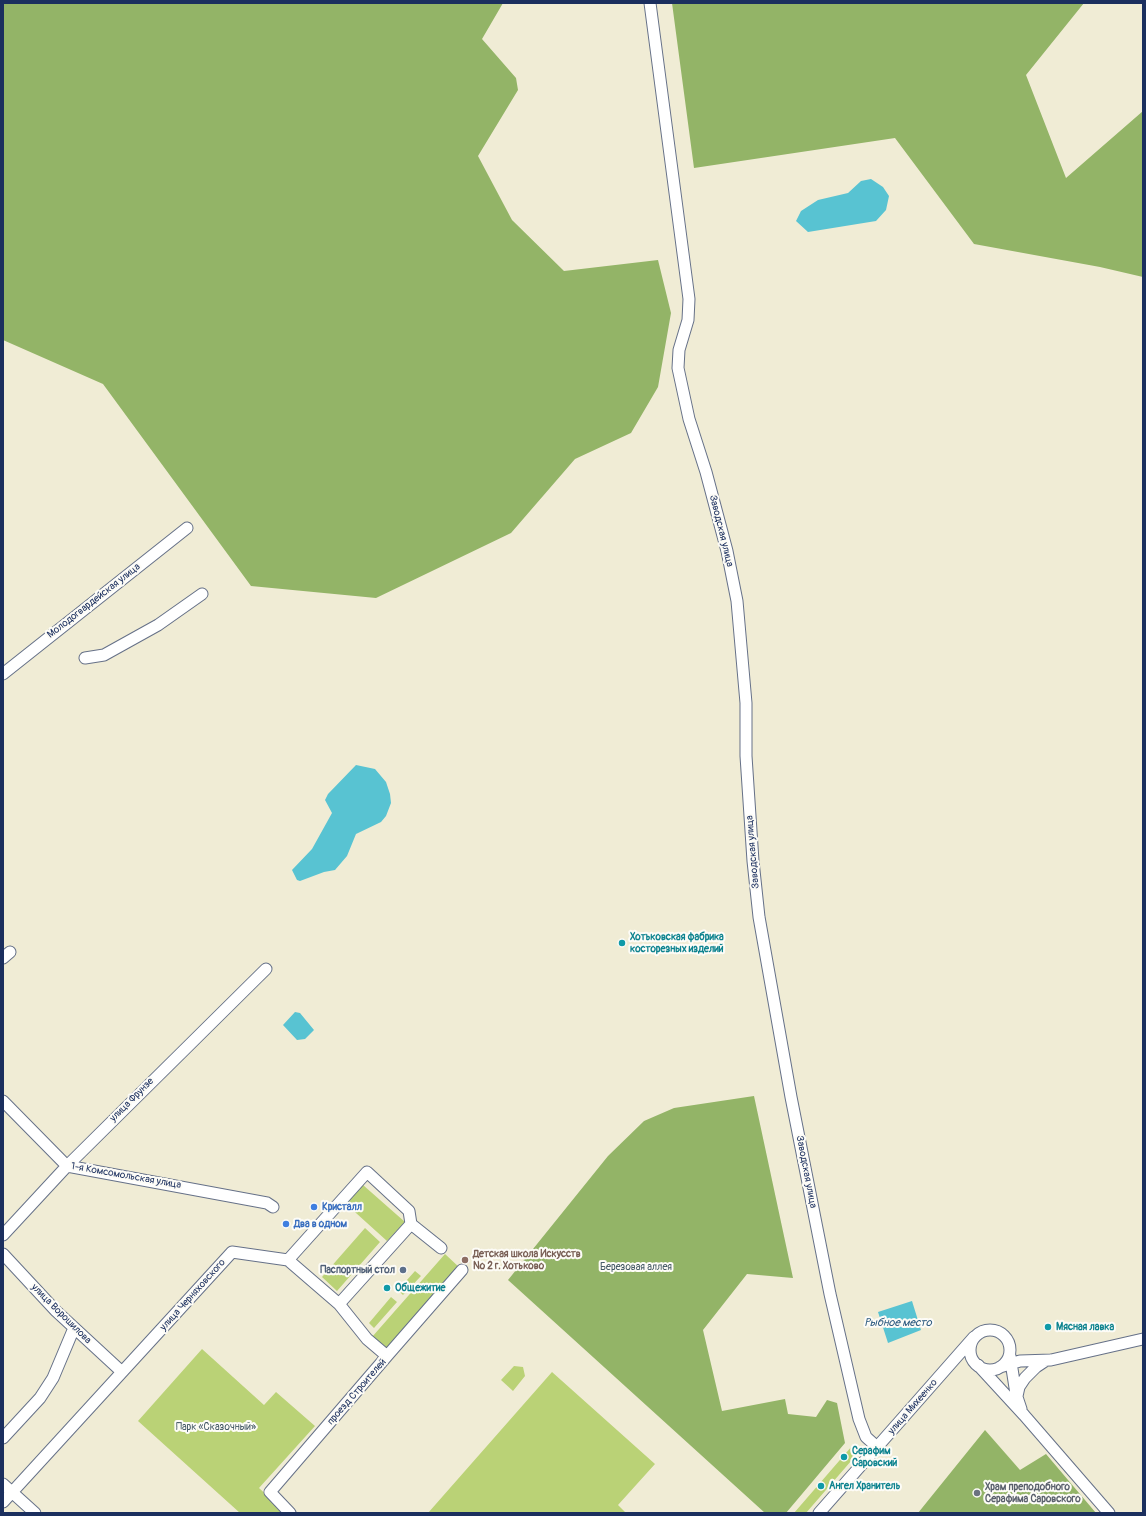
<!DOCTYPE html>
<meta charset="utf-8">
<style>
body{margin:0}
#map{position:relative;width:1146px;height:1516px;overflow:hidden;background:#f0ecd5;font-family:Pangolin,sans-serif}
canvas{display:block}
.frame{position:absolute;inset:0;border:4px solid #1b2f5e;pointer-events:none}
</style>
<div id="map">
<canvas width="1146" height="1516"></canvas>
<div class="frame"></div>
</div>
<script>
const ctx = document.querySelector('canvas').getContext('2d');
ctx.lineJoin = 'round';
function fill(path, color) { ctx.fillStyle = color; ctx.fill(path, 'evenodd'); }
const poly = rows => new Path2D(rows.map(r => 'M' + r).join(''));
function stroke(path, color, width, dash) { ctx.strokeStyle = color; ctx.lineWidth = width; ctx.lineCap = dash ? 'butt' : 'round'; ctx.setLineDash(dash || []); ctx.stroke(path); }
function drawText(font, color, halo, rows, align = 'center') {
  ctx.font = font + ' Pangolin,sans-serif'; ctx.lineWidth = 4; ctx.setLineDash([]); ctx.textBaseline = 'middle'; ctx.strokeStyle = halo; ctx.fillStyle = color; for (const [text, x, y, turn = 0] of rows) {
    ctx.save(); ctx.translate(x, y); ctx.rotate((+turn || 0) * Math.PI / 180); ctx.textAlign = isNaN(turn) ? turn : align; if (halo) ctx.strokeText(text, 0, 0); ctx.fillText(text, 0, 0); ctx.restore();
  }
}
fill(poly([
 [363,1185,405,1222,387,1241,346,1204],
 [365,1228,380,1242,337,1291,322,1277],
 [445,1254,460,1268,387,1351,372,1337],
 [415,1271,421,1276,403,1295,398,1290],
 [391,1297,397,1302,374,1328,369,1323],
 [202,1349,264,1405,276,1392,315,1426,259,1488,284,1511,282,1513,240,1513,138,1421],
 [514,1366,523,1367,525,1376,513,1391,501,1380],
 [552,1372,655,1464,618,1505,626,1513,428,1513],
 [852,1446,858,1453,806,1513,794,1513]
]), '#bad276');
fill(poly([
 [3,3,503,3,482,39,516,78,518,90,478,156,512,220,564,271,658,260,671,313,658,387,631,433,575,459,511,533,376,598,251,586,103,384,3,340],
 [672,3,1084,3,1026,75,1066,178,1143,111,1143,277,1100,267,974,244,895,138,694,168],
 [754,1096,793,1278,747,1274,703,1330,722,1411,785,1399,788,1414,816,1417,827,1400,837,1403,845,1443,786,1513,765,1513,508,1280,608,1156,644,1121,674,1108],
 [985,1430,1020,1470,1046,1454,1096,1513,918,1513]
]), '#93b467');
fill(poly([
 [871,179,883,187,889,196,886,210,876,221,808,232,796,221,801,211,818,200,848,193,861,181],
 [356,765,375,769,386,782,390,794,391,803,386,816,381,822,356,834,347,856,335,870,324,872,300,881,297,880,292,870,312,849,332,813,325,800,328,794],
 [295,1012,300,1013,314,1030,305,1039,297,1040,283,1025],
 [912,1301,921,1330,888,1343,878,1312]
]), '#58c3d2');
const minor = poly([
 [650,3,689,299,688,320,679,350,678,368,689,419,706,472,727,551,737,601,746,703,746,756,753,861,759,917,791,1097,830,1294,859,1419,866,1437,877,1447],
 [85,658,104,655,158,625,202,594],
 [3,674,187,528],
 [3,958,10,952],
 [3,1101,67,1166,267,1203,273,1207],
 [411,1224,441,1248],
 [3,1235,67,1166,266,969],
 [3,1254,56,1311,122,1372],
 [288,1260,339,1304,367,1339,387,1356,270,1492,290,1513],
 '970 1350a20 20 0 1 1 40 0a20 20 0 1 1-40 0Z',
 [387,1356,462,1270],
 [1010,1356,1016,1394,1021,1409],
 [978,1365,1024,1415,1109,1513],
 [1000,1367,1020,1361,1051,1360,1143,1339],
 [1017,1396,1019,1387,1025,1378,1036,1367,1045,1361],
 [3,1438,40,1398,53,1378,74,1328],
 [3,1484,35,1513],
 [3,1502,232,1252,288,1260,367,1172,409,1211,411,1224,339,1304],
 [819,1513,974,1337]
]);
stroke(minor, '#667188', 13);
stroke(minor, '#fff', 11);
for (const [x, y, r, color] of [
 [622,943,4,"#0f9aa8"],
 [314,1207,4,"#3f7fe0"],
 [286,1224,4,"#3f7fe0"],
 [465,1260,4,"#8d6e63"],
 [403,1270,4,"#5c6f8a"],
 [387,1288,4,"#0f9aa8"],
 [1048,1327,4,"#0f9aa8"],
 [844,1457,4,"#0f9aa8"],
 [821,1486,4,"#0f9aa8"],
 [977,1493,4,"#6b7280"]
]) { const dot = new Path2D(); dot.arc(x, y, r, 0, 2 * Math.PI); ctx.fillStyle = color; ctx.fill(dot); stroke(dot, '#fdfcf7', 1.5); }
drawText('10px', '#1b2f5e', '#fdfcf7', [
 ["Заводская улица",721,531,76],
 ["Молодогвардейская улица",94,601,-38],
 ["Заводская улица",753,852,-95],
 ["улица Фрунзе",132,1100,-45],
 ["Заводская улица",806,1172,79],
 ["1-я Комсомольская улица",126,1176,10],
 ["улица Черняховского",193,1295,-48],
 ["улица Ворошилова",61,1314,45],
 ["проезд Строителей",357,1392,-49],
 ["улица Михеенко",913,1407,-49]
]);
drawText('bold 10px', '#0d838f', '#fdfcf7', [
 ["Хотьковская фабрика",630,937],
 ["косторезных изделий",630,949],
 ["Общежитие",395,1288],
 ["Мясная лавка",1056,1327],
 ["Серафим",852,1451],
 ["Саровский",852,1463],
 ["Ангел Хранитель",829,1486]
], 'left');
drawText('bold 10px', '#366cbe', '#fdfcf7', [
 ["Кристалл",322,1207],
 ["Два в одном",294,1224]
], 'left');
drawText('bold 10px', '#785e54', '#fdfcf7', [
 ["Детская школа Искусств",473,1254],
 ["№ 2 г. Хотьково",473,1266]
], 'left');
drawText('10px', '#435864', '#fdfcf7', [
 ["Березовая аллея",636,1267],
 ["Парк «Сказочный»",216,1427]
]);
drawText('bold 10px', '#4e5e75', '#fdfcf7', [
 ["Паспортный стол",395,1270]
], 'right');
drawText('bold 10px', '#5b616d', '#fdfcf7', [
 ["Храм преподобного",985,1487],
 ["Серафима Саровского",985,1499]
], 'left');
drawText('italic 11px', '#2d5b81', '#fdfcf7', [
 ["Рыбное место",898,1323]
]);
</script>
